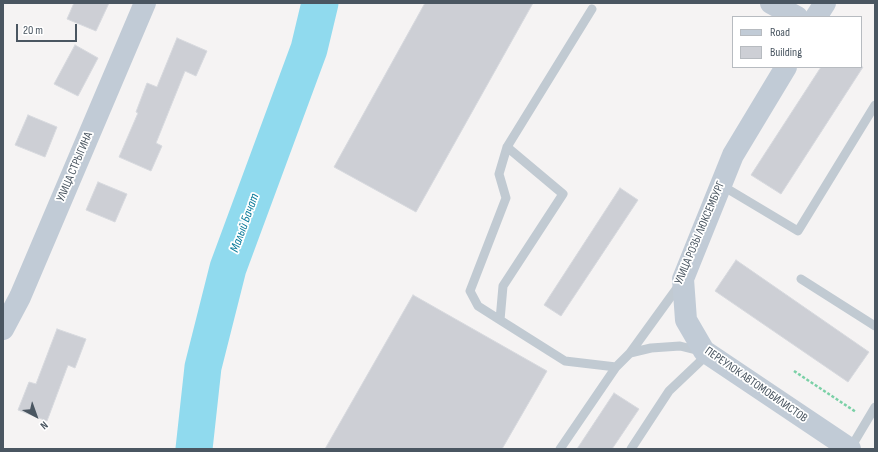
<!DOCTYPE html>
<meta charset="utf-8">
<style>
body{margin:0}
#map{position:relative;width:878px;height:452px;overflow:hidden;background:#f5f3f3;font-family:"Sofia Sans Condensed",sans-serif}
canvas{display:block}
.frame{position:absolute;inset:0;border:4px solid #4a5661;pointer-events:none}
.legend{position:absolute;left:732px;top:16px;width:130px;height:52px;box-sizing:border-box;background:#fff;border:1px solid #b7bbc0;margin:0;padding:5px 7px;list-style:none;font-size:12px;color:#4a5661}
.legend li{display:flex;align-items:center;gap:8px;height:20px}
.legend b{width:20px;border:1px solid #b7bbc0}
.north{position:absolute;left:16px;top:396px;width:40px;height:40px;-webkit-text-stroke:3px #fff;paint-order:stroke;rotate:139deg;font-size:11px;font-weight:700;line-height:16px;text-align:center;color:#4a5661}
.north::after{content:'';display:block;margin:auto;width:14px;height:18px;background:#4a5661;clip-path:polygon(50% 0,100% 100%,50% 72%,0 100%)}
.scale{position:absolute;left:16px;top:24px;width:61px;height:18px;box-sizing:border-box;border:2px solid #4a5661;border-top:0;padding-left:5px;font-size:12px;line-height:14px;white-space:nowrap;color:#4a5661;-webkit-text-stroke:3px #fff;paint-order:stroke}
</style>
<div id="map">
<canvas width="878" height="452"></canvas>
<div class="frame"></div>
<ul class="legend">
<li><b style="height:5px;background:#c1cbd6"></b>Road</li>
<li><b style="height:11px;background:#cdcfd5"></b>Building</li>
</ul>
<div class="north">N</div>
<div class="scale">20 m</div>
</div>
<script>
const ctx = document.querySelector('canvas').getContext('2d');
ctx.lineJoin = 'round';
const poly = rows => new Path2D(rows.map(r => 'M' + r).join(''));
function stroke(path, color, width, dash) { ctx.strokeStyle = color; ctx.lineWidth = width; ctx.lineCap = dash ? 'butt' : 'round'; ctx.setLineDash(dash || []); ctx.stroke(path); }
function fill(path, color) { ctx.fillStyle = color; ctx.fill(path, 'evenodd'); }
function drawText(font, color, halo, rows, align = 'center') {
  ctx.font = font + ' "Sofia Sans Condensed",sans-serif'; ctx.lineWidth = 3.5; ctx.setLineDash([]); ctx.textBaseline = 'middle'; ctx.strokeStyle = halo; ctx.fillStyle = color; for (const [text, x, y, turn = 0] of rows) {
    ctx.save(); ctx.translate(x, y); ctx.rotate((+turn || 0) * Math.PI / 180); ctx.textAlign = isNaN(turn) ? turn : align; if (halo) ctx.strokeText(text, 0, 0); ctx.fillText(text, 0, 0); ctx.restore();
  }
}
stroke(poly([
 [194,449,203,367,228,268,309,49,320,3]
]), '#90daee', 37);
const building = poly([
 [74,3,109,3,96,31,67,19,74,3],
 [425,3,533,3,416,212,334,167,425,3],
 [177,38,207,51,196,76,185,71,156,143,162,146,151,171,119,157,138,113,136,112,147,83,157,87,177,38],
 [75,45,98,58,78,96,54,84,75,45],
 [821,67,863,67,781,194,751,175,821,67],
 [28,115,57,127,45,157,15,145,28,115],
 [98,182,127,194,115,222,86,210,98,182],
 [620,188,638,200,561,316,544,305,620,188],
 [736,260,869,352,848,382,715,291,736,260],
 [413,295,547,371,502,449,325,449,413,295],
 [57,329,86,339,75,368,68,365,47,421,18,410,29,382,36,384,57,329],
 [614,393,639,409,612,449,577,449,614,393]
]);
fill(building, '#cdcfd5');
stroke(building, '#d7d9de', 1);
stroke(poly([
 [794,371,856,412]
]), '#7ad0a6', 2.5, [3, 2]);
stroke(poly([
 [507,147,563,194,503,286,500,320,565,361,616,367],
 [721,185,798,231,875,105],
 [801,279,875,326],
 [500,320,478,306,470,291,506,198,499,174,507,147,592,9],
 [630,353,651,348,680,346,700,351],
 [560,449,616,367,630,353,680,284],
 [631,449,669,391,708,354],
 [850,449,875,407]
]), '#c1cad2', 9);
stroke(poly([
 [771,3,797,17],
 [816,17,825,3],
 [786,67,733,155,683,279,686,320,704,351,850,449],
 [3,329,20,297,145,3]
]), '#c1cbd6', 22);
drawText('12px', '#4a5661', '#fff', [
 ["УЛИЦА СТРЫГИНА",75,167,-67],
 ["УЛИЦА РОЗЫ ЛЮКСЕМБУРГ",700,233,-67],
 ["ПЕРЕУЛОК АВТОМОБИЛИСТОВ",756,385,35]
]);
drawText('italic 13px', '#0c7c9b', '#fff', [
 ["Малый Бачат",245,223,-70]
]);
</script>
